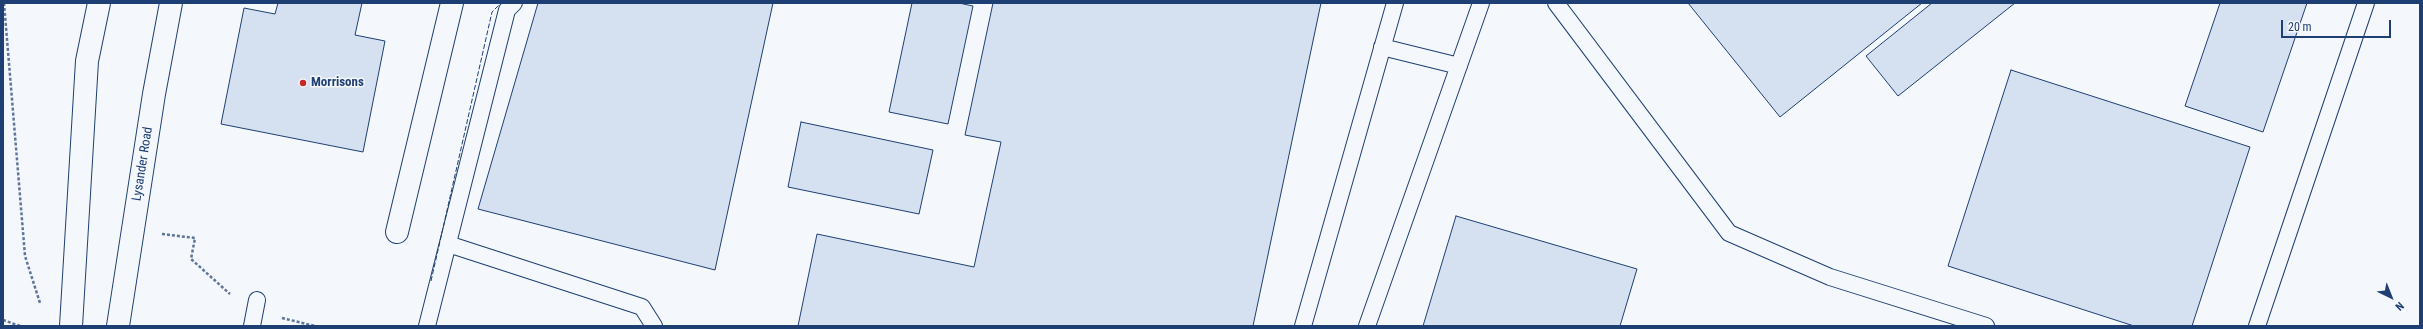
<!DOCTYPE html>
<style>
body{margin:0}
#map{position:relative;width:2423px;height:329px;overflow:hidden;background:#f4f7fb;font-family:"Roboto Condensed",sans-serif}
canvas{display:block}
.frame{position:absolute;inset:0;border:4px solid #1d3f73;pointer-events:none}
.north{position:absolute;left:2371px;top:277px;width:40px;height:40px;-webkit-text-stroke:3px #f4f7fb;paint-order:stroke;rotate:137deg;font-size:11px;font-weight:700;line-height:16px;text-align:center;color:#1d3f73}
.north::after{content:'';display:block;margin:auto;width:14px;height:18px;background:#1d3f73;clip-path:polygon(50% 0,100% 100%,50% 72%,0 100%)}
.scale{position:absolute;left:2281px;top:20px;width:110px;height:18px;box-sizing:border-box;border:2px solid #1d3f73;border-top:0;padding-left:5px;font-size:12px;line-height:14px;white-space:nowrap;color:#1d3f73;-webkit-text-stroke:3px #f4f7fb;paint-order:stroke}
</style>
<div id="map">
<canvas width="2423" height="329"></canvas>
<div class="frame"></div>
<div class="north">N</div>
<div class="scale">20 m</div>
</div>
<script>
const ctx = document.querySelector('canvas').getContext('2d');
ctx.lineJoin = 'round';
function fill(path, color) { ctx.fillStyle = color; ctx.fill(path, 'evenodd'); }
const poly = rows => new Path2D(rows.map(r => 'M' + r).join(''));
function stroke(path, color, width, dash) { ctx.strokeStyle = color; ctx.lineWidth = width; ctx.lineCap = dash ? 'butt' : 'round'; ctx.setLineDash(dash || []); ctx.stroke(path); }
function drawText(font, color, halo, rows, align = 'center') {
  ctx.font = font + ' "Roboto Condensed",sans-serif'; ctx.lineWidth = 3; ctx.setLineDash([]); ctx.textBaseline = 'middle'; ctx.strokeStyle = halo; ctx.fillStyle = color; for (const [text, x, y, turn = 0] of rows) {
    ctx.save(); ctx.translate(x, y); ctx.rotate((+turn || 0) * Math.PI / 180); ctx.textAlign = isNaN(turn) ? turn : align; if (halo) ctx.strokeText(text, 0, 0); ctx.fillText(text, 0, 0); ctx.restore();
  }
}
const building = poly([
 [278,3,362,3,355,35,385,41,363,152,221,124,244,8,275,14,278,3],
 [538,3,773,3,715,270,478,209,538,3],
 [912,3,959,3,973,6,948,124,889,112,912,3],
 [993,3,1321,3,1253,326,798,326,817,234,974,267,1001,142,965,135,993,3],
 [1688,3,1922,3,1780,117,1688,3],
 [1932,3,2015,3,1898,96,1866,56,1932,3],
 [2220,3,2307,3,2263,132,2185,106,2220,3],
 [2011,70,2250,147,2192,326,2134,326,1948,266,2011,70],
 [801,122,933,150,919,214,788,187,801,122],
 [1456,216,1637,269,1620,326,1423,326,1456,216]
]);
fill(building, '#d5e0f0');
stroke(building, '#1d3f73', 1);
const lane = poly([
 [1556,3,1729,233,1830,277,1986,326],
 [1382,47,1459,66],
 [448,244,642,307,654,326],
 [252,326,257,300],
 [427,326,507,10,514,3],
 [1303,326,1395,3],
 [1367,326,1481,3],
 [2257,326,2366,3]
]);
const street = poly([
 [397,232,452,3]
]);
const primary = poly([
 [71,326,87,61,99,3],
 [118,326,154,94,171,3]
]);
stroke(lane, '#1d3f73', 18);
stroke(street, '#1d3f73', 24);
stroke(primary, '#1d3f73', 24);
stroke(poly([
 [4,3,25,256,40,303],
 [162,234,195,238,191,259,230,294],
 [282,318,315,326],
 [3,320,20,326]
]), '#5e769c', 2.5, [3, 2]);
stroke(lane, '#f4f7fb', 16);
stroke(street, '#f4f7fb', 22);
stroke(primary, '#f4f7fb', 22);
stroke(poly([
 [431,281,492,12,501,3]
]), '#1d3f73', 1, [5, 2]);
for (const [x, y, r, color] of [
 [303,83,4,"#c62828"]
]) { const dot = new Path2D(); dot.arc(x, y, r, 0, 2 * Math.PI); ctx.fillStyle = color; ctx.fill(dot); stroke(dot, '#f4f7fb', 1.5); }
drawText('bold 13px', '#1d3f73', '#f4f7fb', [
 ["Morrisons",311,83]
], 'left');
drawText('13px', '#1d3f73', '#f4f7fb', [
 ["Lysander Road",143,164,-81]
]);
</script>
